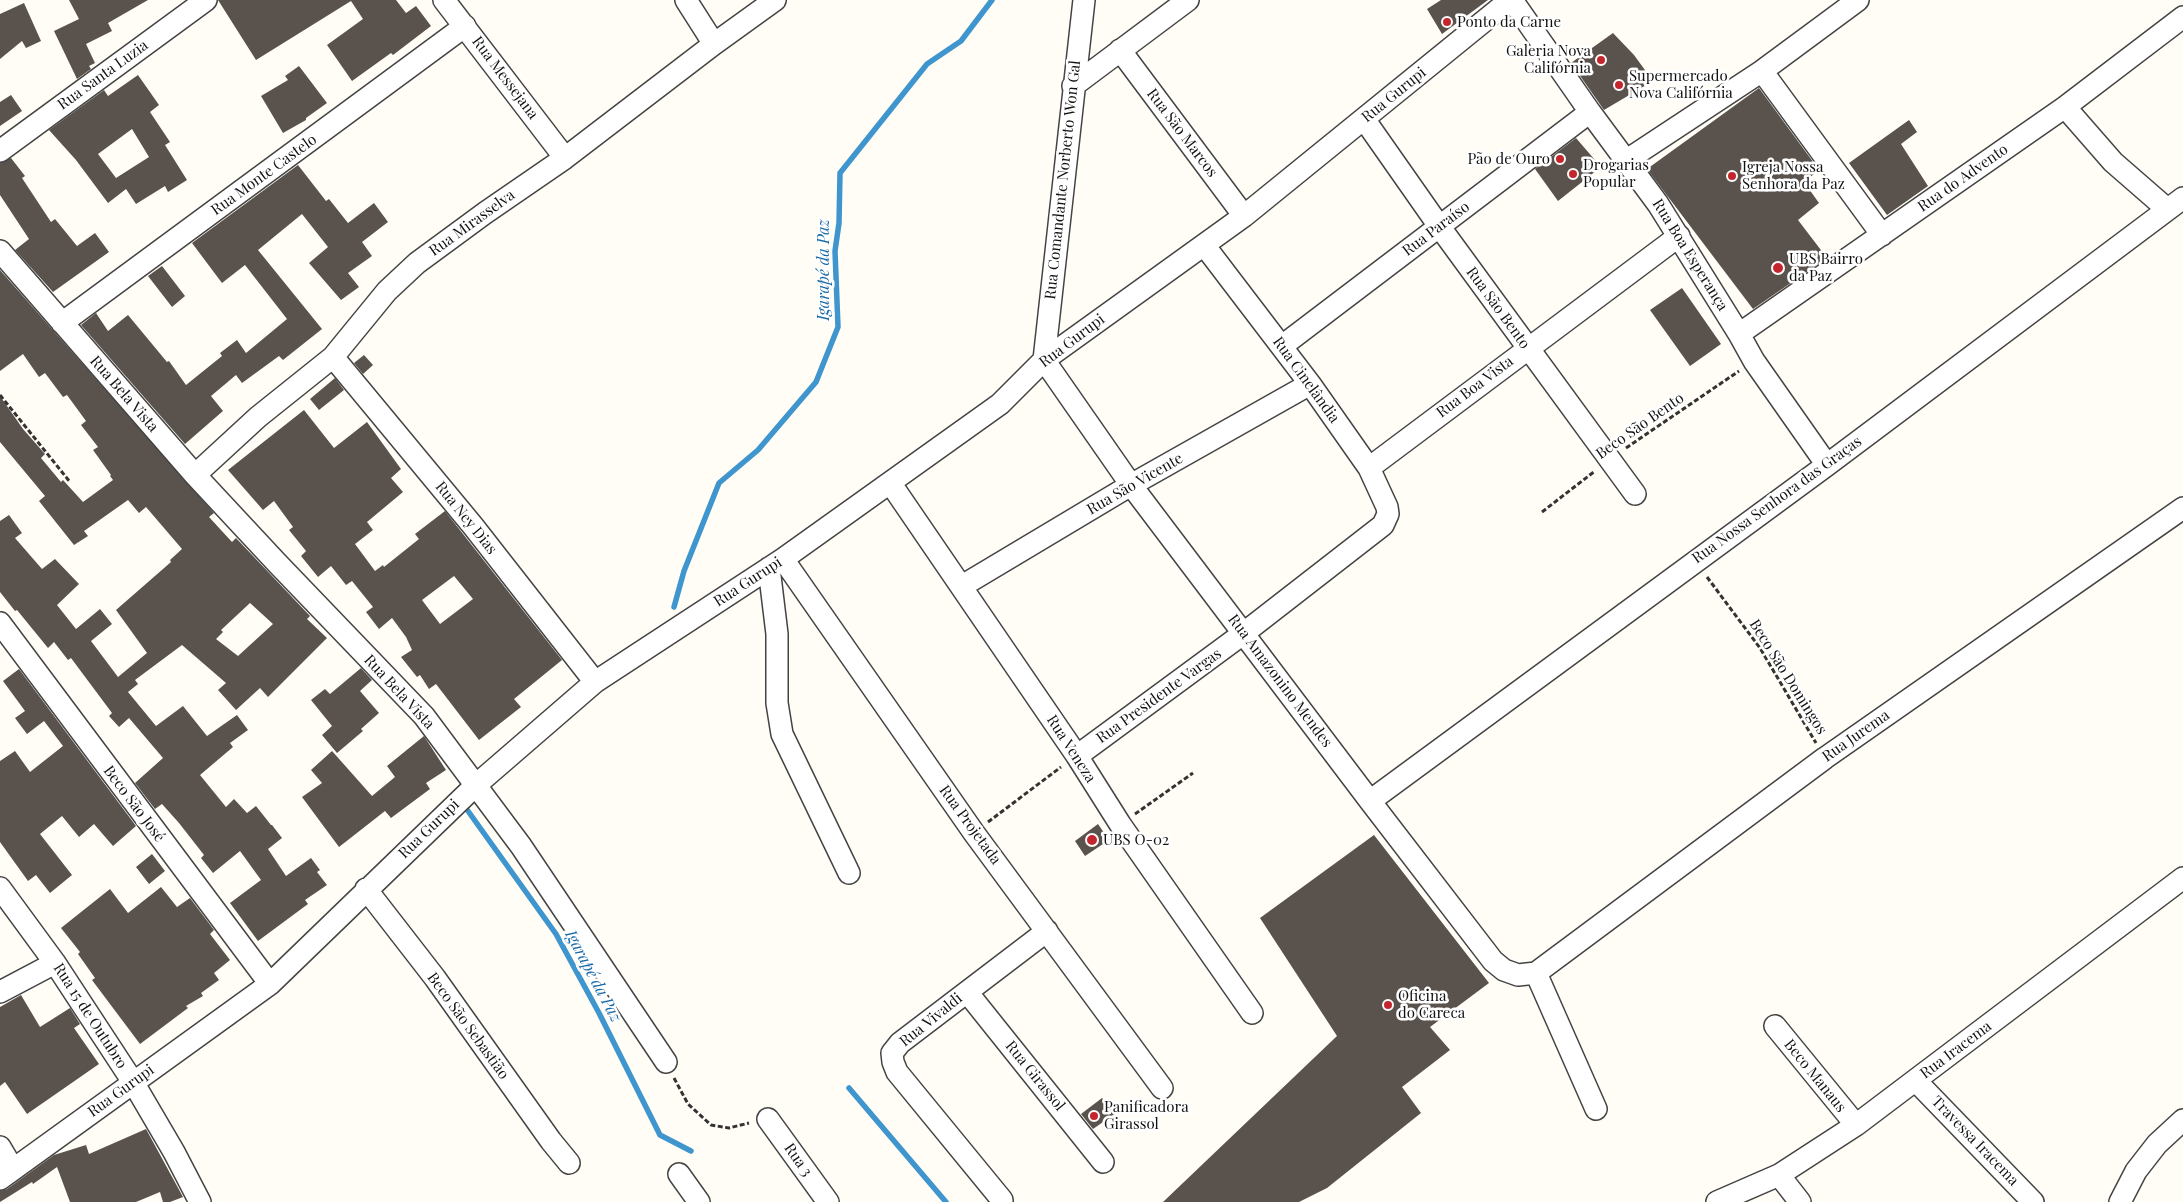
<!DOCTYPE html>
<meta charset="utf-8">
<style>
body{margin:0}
canvas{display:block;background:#fffdf5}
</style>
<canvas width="2183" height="1202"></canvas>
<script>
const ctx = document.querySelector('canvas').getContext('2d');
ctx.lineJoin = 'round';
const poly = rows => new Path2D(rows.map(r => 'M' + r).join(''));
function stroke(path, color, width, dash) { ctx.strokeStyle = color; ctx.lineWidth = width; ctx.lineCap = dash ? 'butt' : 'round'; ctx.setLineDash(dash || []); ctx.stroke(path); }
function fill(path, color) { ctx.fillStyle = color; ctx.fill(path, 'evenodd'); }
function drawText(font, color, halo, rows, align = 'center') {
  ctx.font = font + ' "Playfair Display",serif'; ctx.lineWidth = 5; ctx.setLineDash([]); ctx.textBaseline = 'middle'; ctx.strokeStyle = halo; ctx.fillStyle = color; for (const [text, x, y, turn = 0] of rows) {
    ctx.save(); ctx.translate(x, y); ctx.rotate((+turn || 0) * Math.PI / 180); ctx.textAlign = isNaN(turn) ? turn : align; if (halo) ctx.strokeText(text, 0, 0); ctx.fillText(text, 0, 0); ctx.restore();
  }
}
stroke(poly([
 [674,607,684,571,719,483,758,450,816,382,838,327,835,251,839,223,840,173,927,64,961,41,992,0],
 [468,811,556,934,599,1013,660,1135,691,1151],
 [849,1088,946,1202]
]), '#3f96cf', 5.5);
fill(poly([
 [69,0,148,0,108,23,112,31,86,44,95,63,89,66,91,69,77,79,54,31,79,19],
 [218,0,396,0,406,13,416,6,431,26,393,55,391,53,352,81,327,45,363,19,351,1,256,60],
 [1441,0,1488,0,1442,34,1427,9],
 [24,3,41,41,26,48,22,41,0,59,0,14],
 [1613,33,1634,55,1653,81,1604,110,1571,63],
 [299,66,327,103,306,118,306,120,283,133,261,96,288,80,285,76],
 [138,75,159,105,150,112,170,142,165,145,187,180,168,192,165,186,136,204,126,189,108,203,76,160,49,130,104,90,108,96],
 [132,129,149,157,116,178,98,154],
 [1759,88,1819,170,1804,182,1819,203,1798,220,1827,258,1753,309,1647,169],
 [11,95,22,111,0,126,0,102],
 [1909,120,1917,132,1901,144,1928,186,1887,215,1849,163],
 [1576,138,1601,167,1558,201,1535,169],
 [11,158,25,176,22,178,51,222,55,219,77,246,95,233,109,252,53,292,15,250,29,239,0,195,0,163],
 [298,165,326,201,329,199,348,223,374,203,388,222,362,242,372,256,348,273,359,287,341,300,309,263,328,247,302,214,258,250,322,329,283,360,279,356,242,383,236,375,211,396,223,411,185,444,81,325,96,313,108,331,128,315,167,362,169,361,186,385,222,356,220,353,237,340,246,353,287,319,245,265,222,283,192,243],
 [162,266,185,296,172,307,148,276],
 [0,270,214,513,209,517,232,542,236,538,310,616,307,619,327,638,268,697,260,688,236,710,218,690,226,683,182,645,135,680,138,684,128,692,156,726,183,706,207,736,237,715,248,730,230,743,233,747,200,775,226,807,234,799,247,813,256,806,271,825,272,825,282,838,268,849,286,876,311,858,320,870,317,872,327,885,305,900,308,904,258,941,230,903,261,880,240,851,213,873,201,858,204,855,179,823,162,804,155,809,135,783,163,758,129,718,119,727,109,716,112,713,71,658,68,660,54,642,48,648,17,610,15,611,0,592,0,521,9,515,22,533,15,538,42,569,55,559,79,584,57,605,76,629,100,609,112,624,91,641,118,677,147,653,116,610,171,562,170,560,182,549,146,507,139,513,128,500,84,531,88,536,74,545,39,501,45,496,0,442,0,396,23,429,45,454,41,458,61,482,63,480,83,502,113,480,110,476,111,475,93,450,98,447,81,425,86,421,67,395,63,397,45,373,39,377,23,354,0,371],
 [250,603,273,624,238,656,216,639,223,632,221,630],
 [1682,288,1721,344,1690,366,1650,310],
 [364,355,373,365,363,374,354,363],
 [335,378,344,390,319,410,310,399],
 [304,410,334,448,367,422,401,469,391,478,403,492,367,522,373,530,355,544,375,571,383,565,384,567,419,539,415,534,445,511,562,660,514,699,521,707,479,740,436,684,429,689,420,675,417,677,401,657,412,650,406,637,392,618,379,629,366,612,373,607,352,581,346,585,331,566,318,577,301,556,306,551,289,530,293,527,274,501,263,510,228,470],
 [454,576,473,599,440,624,422,600],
 [361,668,372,680,360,691,379,713,361,729,363,731,337,753,322,735,332,726,311,700,325,689,330,694],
 [19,669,136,826,113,846,94,824,79,837,62,816,40,834,72,875,50,893,36,875,28,881,0,842,0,761,15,751,30,772,63,746,44,721,27,734,15,718,25,711,3,681],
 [424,736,446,770,426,783,430,789,391,818,385,811,339,847,302,797,322,783,311,770,332,751,372,796,395,777,387,766],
 [1098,824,1109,840,1085,856,1075,841],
 [1374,835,1489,983,1430,1027,1450,1050,1402,1087,1421,1113,1327,1188,1299,1202,1163,1202,1337,1036,1260,918],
 [152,854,165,871,149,884,136,867],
 [161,887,177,907,190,898,214,930,210,934,230,960,214,973,219,980,201,993,203,996,186,1006,188,1008,140,1044,92,980,95,978,78,954,80,952,61,928,110,889,128,913],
 [21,995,40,1027,70,1008,80,1024,74,1028,99,1064,27,1114,5,1082,0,1086,0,1007],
 [1102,1098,1116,1113,1093,1129,1081,1114],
 [146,1129,183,1197,170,1202,163,1202,160,1192,136,1202,70,1202,57,1167,33,1184,32,1182,0,1202,0,1191,7,1189,54,1155,86,1145,89,1154]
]), '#5a524d');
const minor = poly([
 [444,0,565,158],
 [686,0,714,44],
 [1512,0,1590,112,1658,204,1739,334,1754,361,1827,465],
 [1120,50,1244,216],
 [1762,71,1882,235],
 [1073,86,1188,0],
 [2065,107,2113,162,2167,209],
 [1364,119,1439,226,1635,494],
 [0,151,206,0],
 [1627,160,1762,71,1858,0],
 [0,251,195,475,277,563,424,716,521,846,666,1062],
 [62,323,465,26],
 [1739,334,2065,107,2183,17],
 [1282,346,1590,112],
 [333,357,473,526,595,682],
 [1044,360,1131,485,1370,801,1493,961,1504,970,1518,975,1536,973,1825,758,2183,508],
 [1044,360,1084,0],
 [1369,468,1679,236],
 [195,475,258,417,333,357,387,291,417,263,485,213,565,158,714,44,775,0],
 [891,484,1077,756,1120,824,1252,1013],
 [783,559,974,833,1162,1088],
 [769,568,777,634,777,703,782,734,849,873],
 [962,586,1131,485,1310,384],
 [0,623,270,984],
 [1077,756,1244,633,1383,525,1388,514,1387,507,1369,468,1310,384,1204,245],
 [1370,801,1827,465,2183,198],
 [0,888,55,963,133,1082,174,1152,200,1202],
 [366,889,435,978,551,1141,569,1163],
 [1536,973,1596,1109],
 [0,992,55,963],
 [967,992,1103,1162],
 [1775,1026,1856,1125],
 [1916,1081,2033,1202],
 [768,1119,828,1202],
 [0,1147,13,1169],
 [679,1174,699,1202],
 [1779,1175,1800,1202],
 [0,1179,270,984,476,785,595,682,783,559,1000,404,1044,360,1244,216,1510,0],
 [1002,1200,897,1072,893,1062,892,1053,900,1043,1047,931],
 [1717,1202,1779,1175,1856,1125,2183,878],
 [2120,1202,2136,1171,2157,1144,2183,1120]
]);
stroke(minor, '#444', 24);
stroke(poly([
 [0,395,70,482],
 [1626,448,1739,371],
 [1542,512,1595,471],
 [1707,577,1760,648,1816,743],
 [1135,814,1193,773],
 [988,822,1061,767],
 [674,1078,688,1104,711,1125,729,1128,749,1123]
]), '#333', 3, [5, 2.5]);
stroke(minor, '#fff', 21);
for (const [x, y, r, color] of [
 [1447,22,5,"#c4262e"],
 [1601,60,5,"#c4262e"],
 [1619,85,5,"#c4262e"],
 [1560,159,5,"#c4262e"],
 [1573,174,5,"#c4262e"],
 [1732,176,5,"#c4262e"],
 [1778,268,6,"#c4262e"],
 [1092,840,6,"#c4262e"],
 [1388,1005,5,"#c4262e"],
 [1094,1116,5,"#c4262e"]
]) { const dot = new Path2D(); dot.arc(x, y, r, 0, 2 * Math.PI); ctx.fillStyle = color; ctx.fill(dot); stroke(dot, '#fff', 2); }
drawText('15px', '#111', '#fff', [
 ["Ponto da Carne",1457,22],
 ["Galeria Nova",1591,51,"right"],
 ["Califórnia",1591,68,"right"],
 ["Supermercado",1629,76],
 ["Nova Califórnia",1629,93],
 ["Pão de Ouro",1550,159,"right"],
 ["Drogarias",1583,165],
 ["Popular",1583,182],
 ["Igreja Nossa",1742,167],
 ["Senhora da Paz",1742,184],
 ["UBS Bairro",1789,259],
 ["da Paz",1789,276],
 ["UBS O-02",1103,840],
 ["Oficina",1398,996],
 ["do Careca",1398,1013],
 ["Panificadora",1104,1107],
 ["Girassol",1104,1124]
], 'left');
drawText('15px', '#111', '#fff', [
 ["Rua Santa Luzia",103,75,-36],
 ["Rua Messejana",505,78,53],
 ["Rua Gurupi",1394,95,-39],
 ["Rua São Marcos",1182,133,53],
 ["Rua Monte Castelo",264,175,-36],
 ["Rua do Advento",1963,178,-35],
 ["Rua Comandante Norberto Won Gal",1063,180,-84],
 ["Rua Mirasselva",472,223,-36],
 ["Rua Paraíso",1436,229,-37],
 ["Rua Boa Esperança",1690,255,58],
 ["Rua São Bento",1498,308,54],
 ["Rua Gurupi",1072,341,-37],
 ["Rua Cinelândia",1306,380,54],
 ["Rua Boa Vista",1475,387,-37],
 ["Rua Bela Vista",124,394,49],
 ["Beco São Bento",1640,426,-35],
 ["Rua São Vicente",1135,484,-30],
 ["Rua Nossa Senhora das Graças",1777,500,-36],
 ["Rua Ney Dias",466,518,51],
 ["Rua Gurupi",748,582,-33],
 ["Beco São Domingos",1788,677,58],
 ["Rua Amazonino Mendes",1280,681,53],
 ["Rua Bela Vista",399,692,47],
 ["Rua Presidente Vargas",1159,696,-36],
 ["Rua Jurema",1856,736,-35],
 ["Rua Veneza",1071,749,57],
 ["Beco São José",134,804,53],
 ["Rua Projetada",970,825,54],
 ["Rua Gurupi",429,829,-44],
 ["Rua 15 de Outubro",90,1016,57],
 ["Rua Vivaldi",931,1020,-39],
 ["Beco São Sebastião",468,1026,54],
 ["Rua Iracema",1956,1050,-37],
 ["Rua Girassol",1035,1076,51],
 ["Beco Manaus",1815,1076,51],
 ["Rua Gurupi",121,1091,-36],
 ["Travessa Iracema",1975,1141,46],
 ["Rua 3",798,1160,55]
]);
drawText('italic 16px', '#1768a6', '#fff', [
 ["Igarapé da Paz",824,270,-90],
 ["Igarapé da Paz",593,976,62]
]);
</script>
